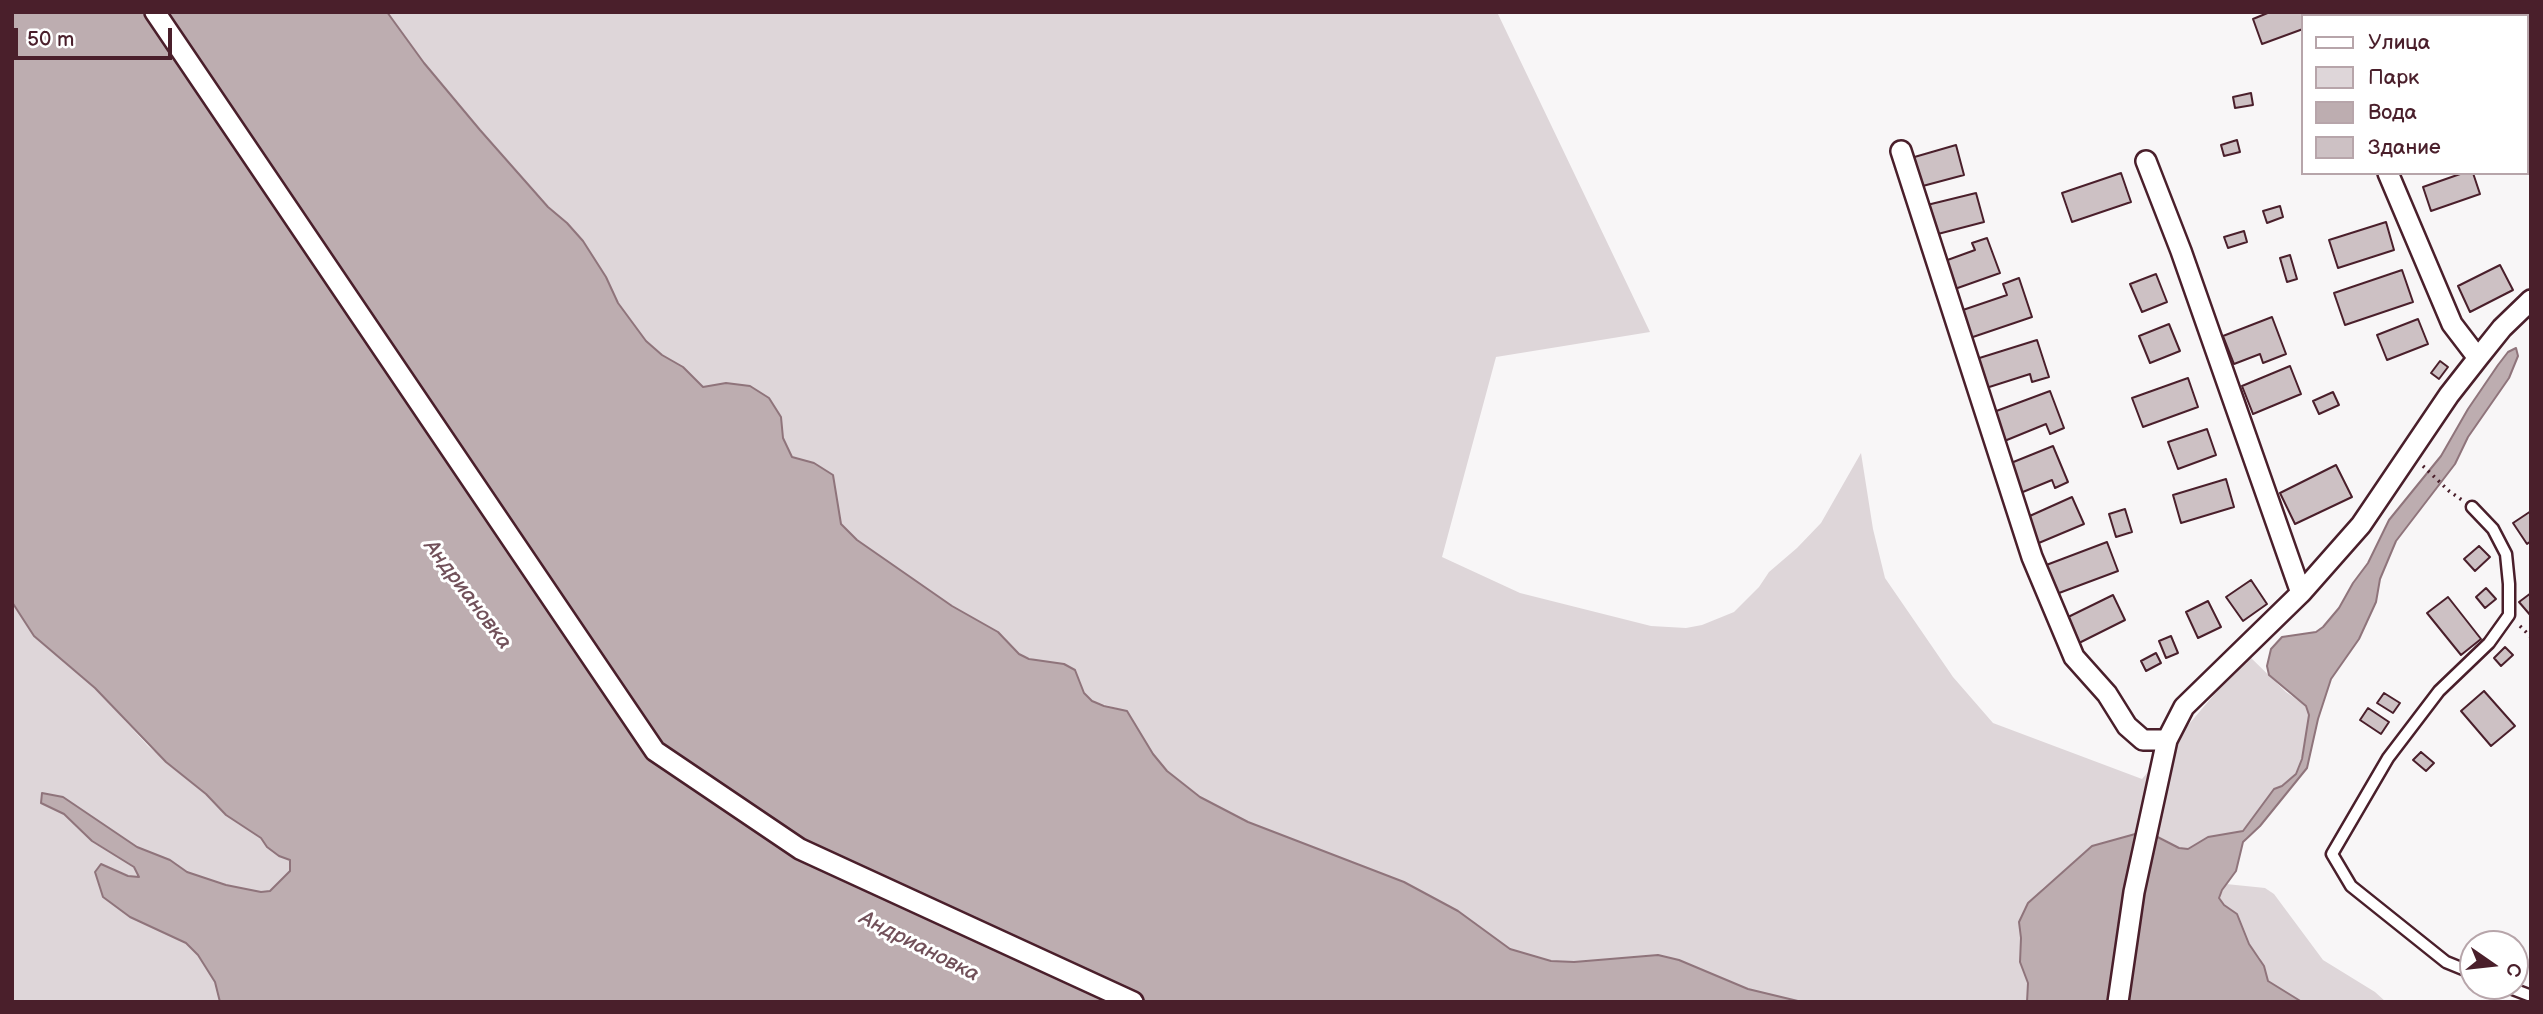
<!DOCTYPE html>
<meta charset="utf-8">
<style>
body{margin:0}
#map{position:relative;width:2543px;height:1014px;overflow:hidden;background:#f8f6f7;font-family:"Balsamiq Sans",sans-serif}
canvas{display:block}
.frame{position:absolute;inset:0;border:14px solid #4a1f2b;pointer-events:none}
.legend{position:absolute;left:2301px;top:14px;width:228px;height:161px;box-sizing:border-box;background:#fff;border:2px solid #b7a5aa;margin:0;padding:9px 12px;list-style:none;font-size:21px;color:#4a1f2b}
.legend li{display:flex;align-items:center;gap:14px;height:35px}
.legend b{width:35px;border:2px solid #b7a5aa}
.north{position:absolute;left:2459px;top:930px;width:70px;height:70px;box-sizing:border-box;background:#fff;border:2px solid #b7a5aa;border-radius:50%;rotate:104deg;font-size:19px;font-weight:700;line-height:28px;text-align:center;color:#4a1f2b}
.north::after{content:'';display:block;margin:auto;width:24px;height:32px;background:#4a1f2b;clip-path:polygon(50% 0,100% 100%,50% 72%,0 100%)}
.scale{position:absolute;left:14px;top:28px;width:158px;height:32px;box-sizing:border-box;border:4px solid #4a1f2b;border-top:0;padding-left:9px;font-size:21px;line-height:24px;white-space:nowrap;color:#4a1f2b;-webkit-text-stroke:5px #fff;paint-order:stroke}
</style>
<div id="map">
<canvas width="2543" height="1014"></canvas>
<div class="frame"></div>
<ul class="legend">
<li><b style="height:9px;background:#fff"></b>Улица</li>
<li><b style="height:19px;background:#ded6d9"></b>Парк</li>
<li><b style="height:19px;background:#bdadb0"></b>Вода</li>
<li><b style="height:19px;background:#cdc1c4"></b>Здание</li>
</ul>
<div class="north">С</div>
<div class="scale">50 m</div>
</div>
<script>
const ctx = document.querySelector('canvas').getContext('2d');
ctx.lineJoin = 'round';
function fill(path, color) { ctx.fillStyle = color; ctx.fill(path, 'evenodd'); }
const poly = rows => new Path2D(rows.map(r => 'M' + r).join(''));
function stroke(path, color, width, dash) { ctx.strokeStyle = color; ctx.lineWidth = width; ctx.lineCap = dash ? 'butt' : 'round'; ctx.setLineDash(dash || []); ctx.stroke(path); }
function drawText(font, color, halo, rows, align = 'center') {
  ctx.font = font + ' "Balsamiq Sans",sans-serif'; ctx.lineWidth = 6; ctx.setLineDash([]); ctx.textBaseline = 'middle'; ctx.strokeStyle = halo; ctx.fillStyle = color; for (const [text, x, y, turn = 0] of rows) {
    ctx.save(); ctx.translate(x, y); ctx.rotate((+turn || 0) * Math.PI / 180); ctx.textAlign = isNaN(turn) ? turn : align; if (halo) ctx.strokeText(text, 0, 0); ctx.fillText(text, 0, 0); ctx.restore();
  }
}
fill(poly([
 [387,12,1497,12,1650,332,1496,357,1442,557,1520,593,1651,626,1686,628,1702,625,1734,612,1759,587,1769,572,1797,548,1821,523,1861,453,1873,529,1885,578,1953,677,1993,723,2142,779,2248,655,2286,692,2306,706,2309,715,2300,767,2296,774,2282,786,2274,789,2243,831,2208,837,2188,849,2179,848,2155,834,2132,835,2092,846,2042,889,2019,922,2021,938,2020,962,2028,983,2027,1002,1802,1002,1748,989,1679,960,1658,955,1574,962,1551,961,1510,949,1458,911,1404,882,1248,822,1211,804,1167,771,1153,754,1127,711,1092,701,1084,693,1080,681,1052,662,1041,662,1019,654,998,632,952,606,857,540,841,524,836,501,814,463,792,457,783,438,781,417,769,398,750,386,726,383,703,387,683,367,662,355,646,341,618,303,606,277,583,241,567,223,548,207,480,130,424,63],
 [12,602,34,636,95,688,148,746,206,794,226,815,261,838,267,846,279,856,290,860,290,871,271,891,261,892,226,885,187,872,170,860,137,847,63,797,63,814,92,841,134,867,140,877,128,876,101,864,95,872,103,897,130,917,186,943,198,955,215,982,220,1002,12,1002],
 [2226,884,2265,888,2274,894,2323,960,2375,992,2386,1002,2302,1002,2278,989,2268,980,2260,958,2249,944,2231,909,2224,905,2219,898]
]), '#ded6d9');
const water = poly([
 [12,12,387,12,424,63,480,130,548,207,567,223,583,241,606,277,618,303,646,341,662,355,683,367,703,387,726,383,750,386,769,398,781,417,783,438,792,457,814,463,833,475,841,524,857,540,952,606,998,632,1019,654,1029,659,1064,664,1075,670,1084,693,1092,701,1104,706,1127,711,1153,754,1167,771,1200,797,1248,822,1404,882,1458,911,1510,949,1551,961,1574,962,1658,955,1679,960,1748,989,1802,1002,220,1002,215,982,198,955,186,943,130,917,103,897,95,872,101,864,128,876,139,877,134,867,92,841,64,814,41,803,42,793,63,797,137,847,170,860,187,872,226,885,261,892,270,891,290,871,290,860,279,856,267,847,261,838,226,815,206,794,166,762,95,688,34,636,12,602,12,12],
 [2516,348,2518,356,2509,378,2468,437,2455,464,2396,541,2380,579,2376,602,2359,639,2331,679,2318,719,2307,768,2260,826,2243,842,2236,871,2222,890,2219,898,2224,905,2237,914,2249,944,2264,966,2268,981,2302,1002,2027,1002,2028,983,2020,962,2021,938,2019,922,2028,903,2092,846,2146,831,2179,848,2188,849,2208,837,2243,831,2274,789,2282,786,2296,774,2302,759,2309,715,2306,706,2269,675,2267,666,2271,649,2282,637,2316,632,2323,627,2339,608,2353,583,2368,563,2389,520,2441,456,2468,409,2498,365,2508,352,2516,348]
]);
fill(water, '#bdadb0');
stroke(water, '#8f747b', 2);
const building = poly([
 [2270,12,2306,12,2307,16,2303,16,2303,29,2262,44,2253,19,2270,12],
 [2392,12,2423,12,2425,16,2383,16,2392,12],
 [2251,93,2253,105,2235,108,2233,97,2251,93],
 [2237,140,2240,152,2224,156,2221,145,2237,140],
 [1956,145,1964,175,1919,187,1911,158,1956,145],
 [2121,173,2131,202,2072,222,2062,193,2121,173],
 [2463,173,2473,173,2480,194,2431,211,2423,187,2463,173],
 [1976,193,1984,222,1934,235,1927,205,1976,193],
 [2280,206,2283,217,2267,223,2263,211,2280,206],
 [2386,222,2394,250,2338,268,2329,240,2386,222],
 [2244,231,2247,242,2228,248,2224,237,2244,231],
 [1987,238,2000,273,1952,290,1942,262,1975,250,1972,243,1987,238],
 [2290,255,2297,279,2287,282,2280,258,2290,255],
 [2500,265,2513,290,2470,312,2458,286,2500,265],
 [2402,270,2413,302,2345,325,2334,293,2402,270],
 [2156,274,2167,302,2142,312,2130,284,2156,274],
 [2019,278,2032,317,1967,339,1957,312,2007,295,2003,284,2019,278],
 [2272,317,2286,354,2263,363,2260,354,2234,364,2223,336,2272,317],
 [2418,319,2428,344,2387,360,2377,335,2418,319],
 [2169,324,2180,351,2150,363,2139,336,2169,324],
 [2037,340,2049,377,2032,382,2030,374,1983,389,1973,360,2037,340],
 [2440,361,2448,367,2439,379,2431,373,2440,361],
 [2290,366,2301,394,2253,414,2242,386,2290,366],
 [2188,378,2198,407,2143,427,2132,398,2188,378],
 [2050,391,2064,428,2050,434,2046,424,2002,442,1991,413,2050,391],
 [2333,392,2339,405,2319,414,2313,401,2333,392],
 [2207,429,2216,455,2178,469,2168,442,2207,429],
 [2053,446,2068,482,2055,488,2052,480,2018,494,2006,465,2053,446],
 [2336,465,2352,497,2295,524,2280,493,2336,465],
 [2226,479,2234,507,2181,523,2173,495,2226,479],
 [2072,497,2084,524,2034,545,2023,519,2072,497],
 [2125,509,2132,532,2116,537,2109,514,2125,509],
 [2531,511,2531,541,2527,544,2513,523,2531,511],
 [2107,542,2118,571,2051,596,2041,567,2107,542],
 [2479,546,2490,557,2475,571,2464,559,2479,546],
 [2251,580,2267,604,2243,621,2226,597,2251,580],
 [2486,588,2496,599,2485,608,2476,597,2486,588],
 [2531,593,2531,616,2519,602,2531,593],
 [2113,595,2125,620,2075,645,2062,620,2113,595],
 [2448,597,2481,639,2461,655,2427,613,2448,597],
 [2208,601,2221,627,2198,638,2186,612,2208,601],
 [2171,636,2178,653,2166,658,2159,641,2171,636],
 [2505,647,2513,655,2501,666,2494,658,2505,647],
 [2156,653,2161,663,2146,671,2141,661,2156,653],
 [2484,691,2515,726,2491,746,2461,711,2484,691],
 [2384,693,2400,703,2393,713,2377,703,2384,693],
 [2368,708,2389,722,2381,734,2360,720,2368,708],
 [2421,752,2434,763,2426,771,2413,760,2421,752]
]);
fill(building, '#cdc1c4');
stroke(building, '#4a1f2b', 2);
const lane = poly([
 [2472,507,2493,529,2506,554,2509,584,2509,615,2489,643,2439,691,2388,758,2332,854,2351,886,2446,962,2473,973],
 [2505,986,2531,996]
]);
const street = poly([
 [155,12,655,751,800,849,1133,1002],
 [2332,12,2333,16],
 [1901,151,2032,557,2074,657,2107,694,2127,726,2143,740,2167,740,2184,707,2301,593,2361,525,2449,395,2478,358,2502,328,2531,300],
 [2146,161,2181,251,2301,593],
 [2388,173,2452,324,2478,358],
 [2118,1002,2134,892,2167,740]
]);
stroke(lane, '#4a1f2b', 15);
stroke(street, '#4a1f2b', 24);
stroke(poly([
 [2423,466,2449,491,2462,500],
 [2520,626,2531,637]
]), '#4a1f2b', 3.5, [2, 5]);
stroke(lane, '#fff', 10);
stroke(street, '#fff', 19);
drawText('italic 21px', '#72515a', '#fff', [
 ["Андриановка",467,595,53],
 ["Андриановка",919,947,27]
]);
</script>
